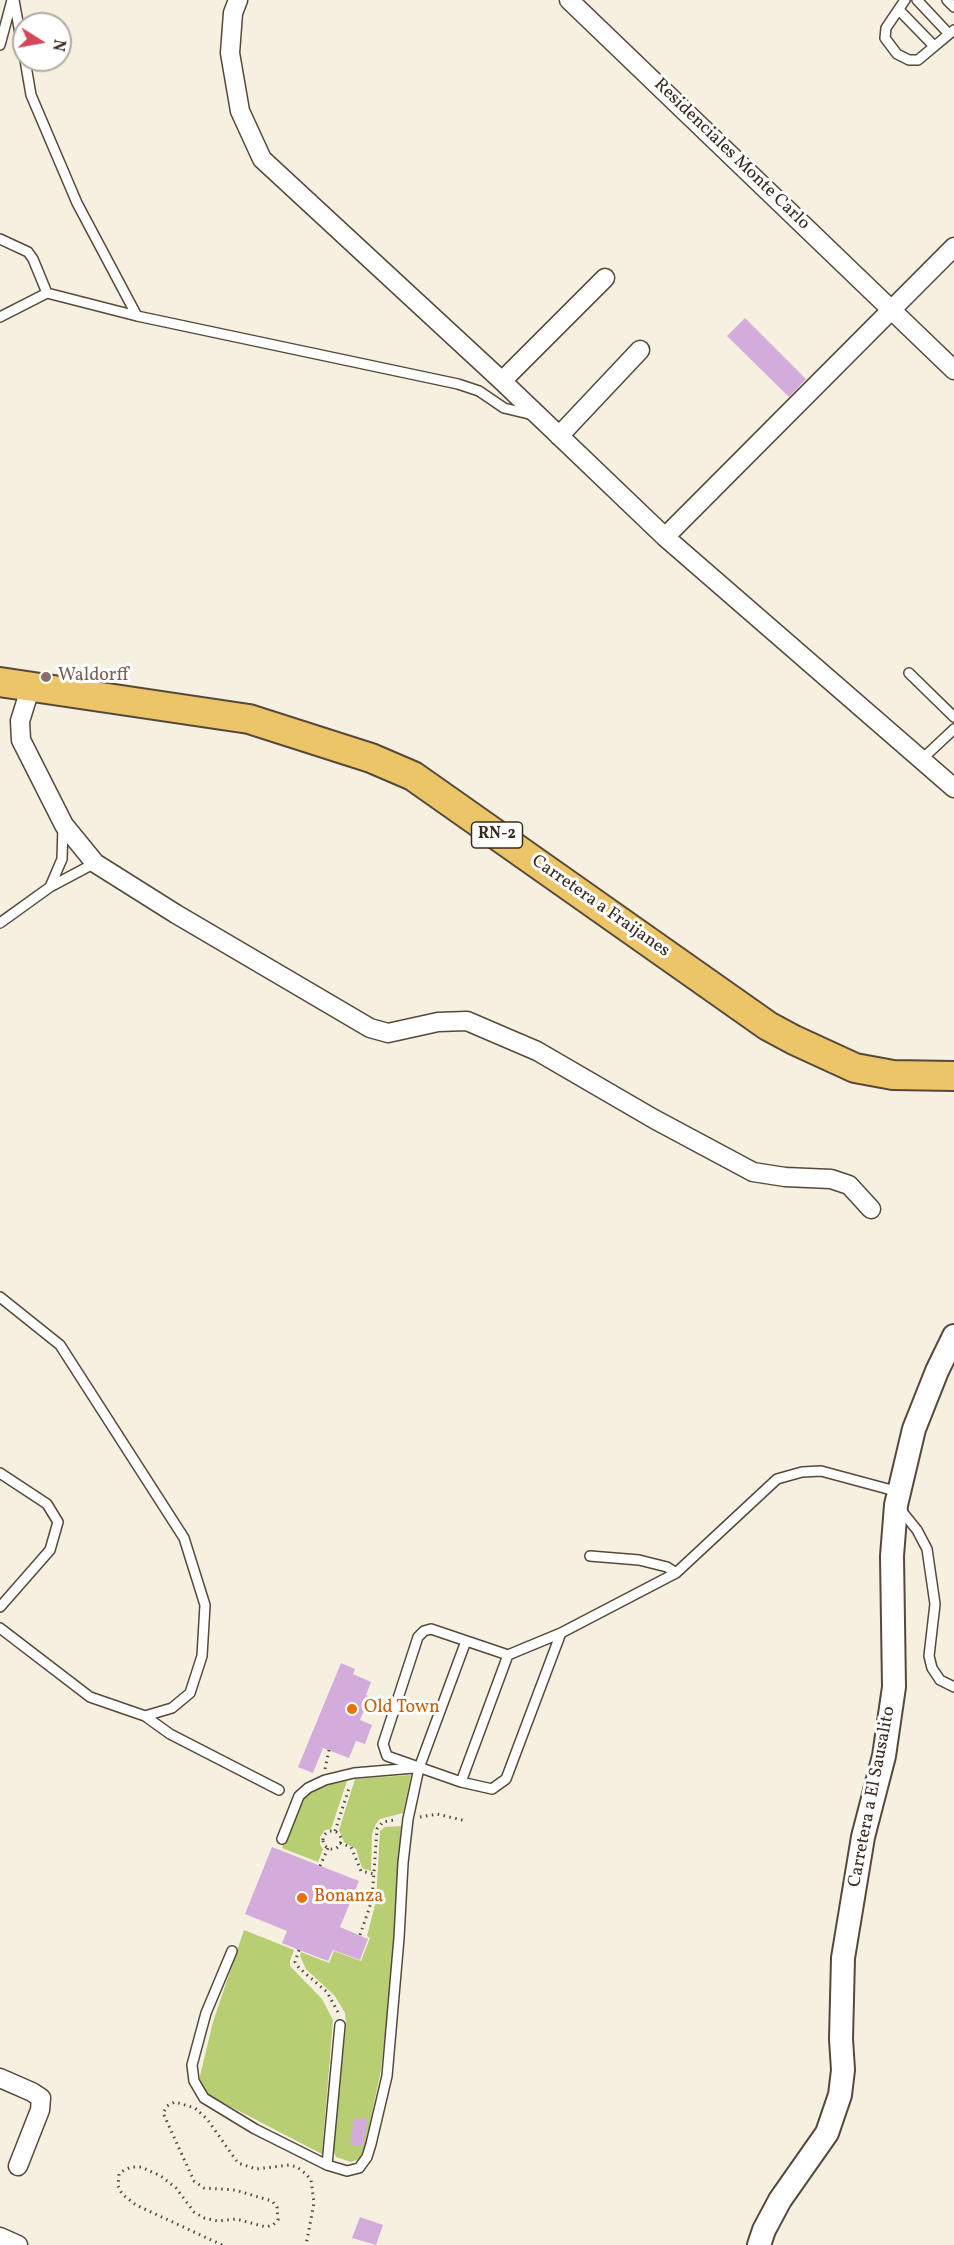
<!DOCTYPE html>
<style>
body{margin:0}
#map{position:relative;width:954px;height:2245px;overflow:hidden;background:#f6f0e0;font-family:Vollkorn,serif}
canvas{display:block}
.north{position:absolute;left:12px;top:12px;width:60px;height:60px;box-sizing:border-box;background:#fff;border:2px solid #b1aaa5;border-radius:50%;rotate:101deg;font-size:16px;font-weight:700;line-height:24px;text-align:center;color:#3b2a1e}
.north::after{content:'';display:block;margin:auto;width:21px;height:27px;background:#d1495b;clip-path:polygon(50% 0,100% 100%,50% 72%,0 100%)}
</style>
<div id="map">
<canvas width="954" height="2245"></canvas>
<div class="north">N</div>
</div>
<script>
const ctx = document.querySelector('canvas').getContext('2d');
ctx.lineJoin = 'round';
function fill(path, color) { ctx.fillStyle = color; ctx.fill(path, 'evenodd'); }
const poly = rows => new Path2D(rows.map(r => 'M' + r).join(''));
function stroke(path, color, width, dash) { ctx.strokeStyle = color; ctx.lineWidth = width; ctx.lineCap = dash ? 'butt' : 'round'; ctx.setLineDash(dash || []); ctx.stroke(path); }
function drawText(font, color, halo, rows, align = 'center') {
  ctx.font = font + ' Vollkorn,serif'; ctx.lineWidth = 6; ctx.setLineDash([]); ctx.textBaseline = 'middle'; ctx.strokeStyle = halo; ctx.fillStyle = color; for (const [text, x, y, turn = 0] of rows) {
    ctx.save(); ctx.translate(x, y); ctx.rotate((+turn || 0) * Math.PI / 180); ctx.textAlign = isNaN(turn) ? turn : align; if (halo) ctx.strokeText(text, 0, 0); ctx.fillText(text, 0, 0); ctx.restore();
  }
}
fill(poly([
 [411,1775,403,1813,380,1819,376,1824,372,1834,371,1871,362,1868,356,1849,344,1842,339,1830,355,1779],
 [347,1781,331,1829,325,1830,320,1837,320,1844,323,1849,318,1862,282,1848,303,1799,311,1792,326,1785],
 [401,1826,392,1969,381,2070,364,2151,359,2159,351,2162,336,2157,333,2150,346,2025,345,2013,335,1996,306,1969,300,1956,301,1952,329,1963,334,1951,361,1961,370,1938,367,1936,376,1901,380,1831,385,1827],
 [244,1930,294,1950,290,1961,290,1966,322,1999,333,2020,322,2154,212,2097,205,2092,200,2083,200,2076,213,2022]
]), '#b7ce72');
fill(poly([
 [745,318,806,379,789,397,727,336],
 [341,1663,355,1669,353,1674,371,1682,366,1695,370,1697,360,1720,372,1725,365,1744,356,1741,349,1758,323,1748,313,1773,298,1767],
 [272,1847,359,1881,340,1927,368,1939,360,1960,333,1950,328,1961,299,1950,282,1943,287,1931,245,1914],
 [354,2118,368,2119,363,2146,350,2145],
 [360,2217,383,2225,376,2245,352,2238]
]), '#d3acdc');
const service = poly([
 [14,0,24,56],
 [905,0,886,28,885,38,897,54,909,60,918,60,954,30],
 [917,0,949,34],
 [947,0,954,7],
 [899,10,934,46],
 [0,45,12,0],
 [25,60,31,95,77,203,137,316],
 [0,239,28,252,33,259,47,293,137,316,458,384,479,391,504,408,533,415],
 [0,317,47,293],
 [909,673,954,717],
 [921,760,954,729],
 [50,887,62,859,63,826],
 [0,923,50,887,95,863],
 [0,1297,60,1345,184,1538,205,1605,202,1656,190,1693,172,1708,145,1716],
 [0,1473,47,1504,58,1522,50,1550,0,1607],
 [900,1509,917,1530,927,1549,935,1604,929,1656,932,1668,940,1680,954,1687],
 [590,1556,639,1560,667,1567,676,1573],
 [0,1628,90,1697,145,1716,170,1734,279,1790],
 [508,1655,461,1782,387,1756,383,1744,418,1637,424,1631,431,1629,508,1655,561,1633,676,1573,777,1479,802,1472,821,1471,899,1492],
 [461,1782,492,1789,506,1779,561,1633],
 [282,1839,299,1796,308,1788,325,1780,354,1773,414,1768],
 [232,1951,206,2013,192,2065,194,2081,204,2098,255,2129,327,2165,347,2171,359,2168,367,2157,371,2144,387,2076,399,1938,403,1863,408,1819,419,1768,466,1641],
 [327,2165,340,2025]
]);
const minor = poly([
 [238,0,233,13,230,53,240,111,262,159,502,381,665,537,954,788],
 [569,0,954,370],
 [502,381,605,278],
 [559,436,640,350],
 [665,537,954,247],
 [31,686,20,721,21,740,64,825,95,863,176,914,370,1028,388,1033,438,1022,467,1021,537,1051,654,1119,753,1172,785,1177,831,1179,849,1185,871,1209],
 [0,2078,32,2092,41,2098,40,2110,18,2166],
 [0,2237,18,2245]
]);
const tertiary = poly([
 [759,2245,764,2230,780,2200,827,2133,840,2095,843,2070,841,2039,843,1958,863,1837,884,1756,894,1687,892,1556,896,1505,914,1429,937,1371,954,1336]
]);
const primary = poly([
 [0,682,249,719,371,758,413,776,768,1026,794,1040,855,1068,893,1075,954,1076]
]);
stroke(service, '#57483b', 12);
stroke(minor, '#57483b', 21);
stroke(tertiary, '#57483b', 26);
stroke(primary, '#57483b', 32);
stroke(poly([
 [325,1769,329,1750],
 [420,1817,437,1814,466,1821],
 [335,1831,349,1788],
 '323 1840a9 9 0 1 1 18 0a9 9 0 1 1-18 0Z',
 [340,1843,351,1847,361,1871,374,1874],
 [320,1866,328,1848],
 [360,1935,372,1900,377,1829,383,1822,395,1820],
 [299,1950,295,1962,299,1968,327,1992,339,2014],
 [222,2245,136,2205,122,2194,118,2186,119,2174,123,2171,131,2167,141,2167,161,2176,176,2188,194,2212,204,2218,218,2221,236,2219,266,2227,273,2225,278,2220,277,2207,272,2201,235,2190,204,2188,194,2181,163,2113,167,2106,175,2102,195,2108,207,2119,238,2163,256,2169,289,2165,297,2167,306,2174,311,2180,314,2203,306,2245]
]), '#57483b', 3, [1.5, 4.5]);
stroke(service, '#fff', 9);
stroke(minor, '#fff', 18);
stroke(tertiary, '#fff', 22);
stroke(primary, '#edc569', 28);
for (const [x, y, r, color] of [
 [46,677,6,"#8d6e63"],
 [352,1709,6,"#e8710a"],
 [302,1898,6,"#e8710a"]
]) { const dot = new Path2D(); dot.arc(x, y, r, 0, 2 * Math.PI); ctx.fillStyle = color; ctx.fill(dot); stroke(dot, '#fff', 2); }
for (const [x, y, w] of [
 [497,835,51]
]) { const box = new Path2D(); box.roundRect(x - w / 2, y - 13, w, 26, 4.5); ctx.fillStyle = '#fff'; ctx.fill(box); stroke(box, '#3b2a1e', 1.5); }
drawText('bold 16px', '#3b2a1e', null, [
 ["RN-2",497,835]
]);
drawText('18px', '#3b2a1e', '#fff', [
 ["Residenciales Monte Carlo",731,155,44],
 ["Carretera a Fraijanes",600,907,35],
 ["Carretera a El Sausalito",873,1797,-79]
]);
drawText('18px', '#785e54', '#fff', [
 ["Waldorff",58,677]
], 'left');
drawText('18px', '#c56008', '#fff', [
 ["Old Town",364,1709],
 ["Bonanza",314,1898]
], 'left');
</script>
